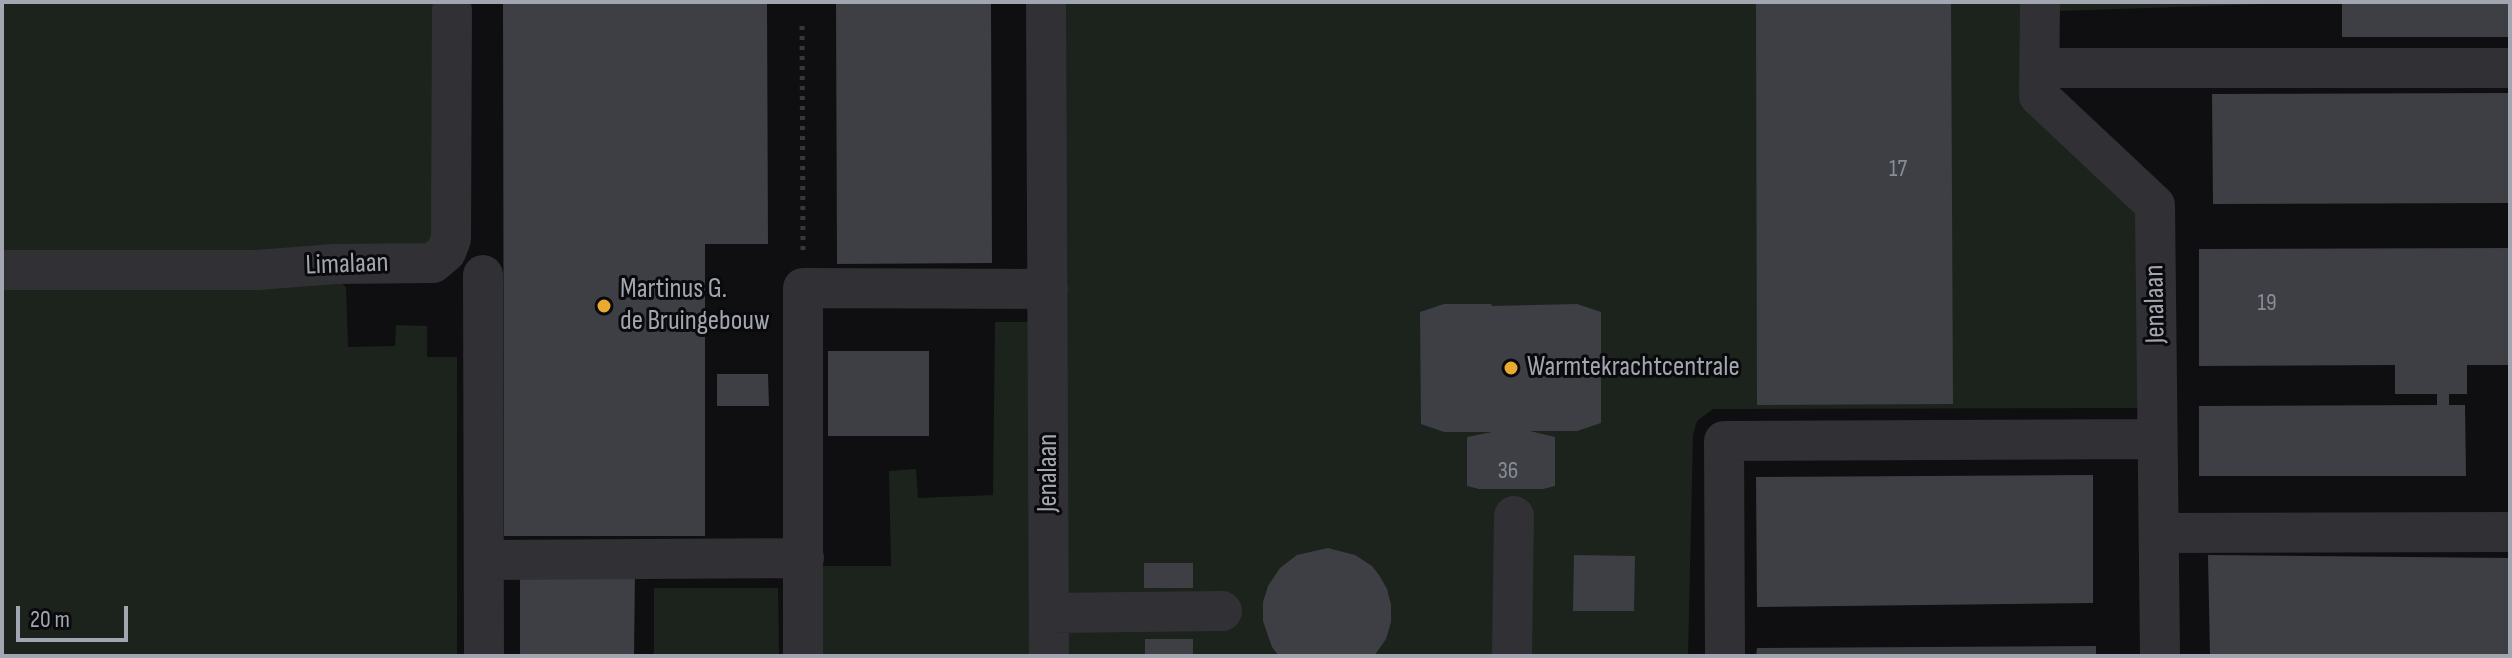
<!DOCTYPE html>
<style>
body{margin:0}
#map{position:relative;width:2512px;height:658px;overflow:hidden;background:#0f0f11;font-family:"Sofia Sans Condensed",sans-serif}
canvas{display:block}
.frame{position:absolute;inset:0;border:4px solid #a1a6b1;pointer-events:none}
.scale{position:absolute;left:16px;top:606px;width:112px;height:36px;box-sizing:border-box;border:4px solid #a1a6b1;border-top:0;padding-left:10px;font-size:24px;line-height:28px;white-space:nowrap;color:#a1a6b1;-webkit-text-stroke:6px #0a0a0c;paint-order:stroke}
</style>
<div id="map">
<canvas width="2512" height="658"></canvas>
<div class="frame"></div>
<div class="scale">20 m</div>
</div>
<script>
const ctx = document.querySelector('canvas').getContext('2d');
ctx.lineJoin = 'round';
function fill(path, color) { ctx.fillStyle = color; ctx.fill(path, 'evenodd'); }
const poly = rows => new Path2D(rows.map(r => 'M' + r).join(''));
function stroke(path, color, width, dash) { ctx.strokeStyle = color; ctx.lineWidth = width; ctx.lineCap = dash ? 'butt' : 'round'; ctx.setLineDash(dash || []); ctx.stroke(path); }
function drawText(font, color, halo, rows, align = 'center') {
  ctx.font = font + ' "Sofia Sans Condensed",sans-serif'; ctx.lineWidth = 6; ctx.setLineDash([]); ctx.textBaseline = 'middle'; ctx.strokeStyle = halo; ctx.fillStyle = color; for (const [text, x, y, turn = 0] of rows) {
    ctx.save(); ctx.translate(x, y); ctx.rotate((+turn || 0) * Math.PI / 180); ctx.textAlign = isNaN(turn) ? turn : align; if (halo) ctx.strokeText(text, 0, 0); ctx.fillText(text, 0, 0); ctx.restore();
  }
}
fill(poly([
 [2,2,436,2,434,235,422,252,2,256],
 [1061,2,2025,2,2026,101,2140,212,2142,408,1713,409,1697,421,1693,435,1688,656,1063,656],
 [2060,2,2322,2,2059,11],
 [2,284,342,284,346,287,348,347,395,346,396,325,427,326,427,357,457,357,457,656,2,656],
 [995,322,1029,322,1030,656,820,656,819,566,891,566,889,471,916,469,918,498,993,495],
 [654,588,778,588,779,656,654,656]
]), '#1c231d');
fill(poly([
 [503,2,767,2,768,244,705,244,705,536,504,536],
 [836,2,991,2,992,263,837,264],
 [1756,2,1951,2,1953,404,1757,405],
 [2342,2,2510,2,2510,37,2342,37],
 [2510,93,2510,203,2213,204,2212,94],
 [2510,248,2510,365,2467,365,2467,394,2449,394,2449,405,2465,405,2466,476,2199,476,2199,406,2437,405,2437,394,2395,394,2395,365,2199,366,2199,249],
 [1444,304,1491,304,1492,306,1577,304,1601,312,1601,423,1577,431,1530,431,1555,437,1555,486,1543,489,1479,489,1467,486,1467,437,1492,432,1444,432,1421,424,1420,312],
 [828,351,929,351,929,436,828,436],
 [717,374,768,374,769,406,717,406],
 [2093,475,2093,603,1757,607,1756,477],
 [1328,548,1355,555,1372,566,1379,575,1387,589,1391,605,1391,622,1386,639,1374,656,1279,656,1272,647,1263,621,1263,602,1268,586,1280,568,1297,555],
 [1574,555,1635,556,1634,611,1573,611],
 [2208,555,2510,558,2510,656,2210,656],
 [1144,563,1193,563,1193,588,1144,588],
 [520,569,635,570,634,656,520,656],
 [1145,639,1193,639,1193,656,1145,656],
 [2096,646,2096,656,1756,656,1757,648]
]), '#3e3f44');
stroke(poly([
 [802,26,803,251]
]), '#37383c', 5, [4, 6]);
stroke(poly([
 [1046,2,1049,656],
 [2040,2,2039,96,2155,205,2160,656],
 [2040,68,2510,68],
 [2,270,257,270,335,264,433,263,446,252,451,239,452,10],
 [483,275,484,656],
 [2159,533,2510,532],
 [484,560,804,558],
 [1049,613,1222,611],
 [803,656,803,288,1048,289],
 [1512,656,1514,516],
 [1725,656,1724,441,2157,439]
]), '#313135', 40);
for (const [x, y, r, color] of [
 [604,306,8,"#e8ab30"],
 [1511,368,8,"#e8ab30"]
]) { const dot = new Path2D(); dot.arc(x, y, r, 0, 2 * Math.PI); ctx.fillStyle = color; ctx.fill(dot); stroke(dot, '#0a0a0c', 3); }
drawText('24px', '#888c96', null, [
 ["17",1898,170],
 ["19",2267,304],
 ["36",1508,472]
]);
drawText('28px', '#a1a6b1', '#0a0a0c', [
 ["Limalaan",347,265,-2],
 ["Jenalaan",2156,304,-91],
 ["Jenalaan",1049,473,-90]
]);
drawText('28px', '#a1a6b1', '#0a0a0c', [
 ["Martinus G.",620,290],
 ["de Bruingebouw",620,322],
 ["Warmtekrachtcentrale",1527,368]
], 'left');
</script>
